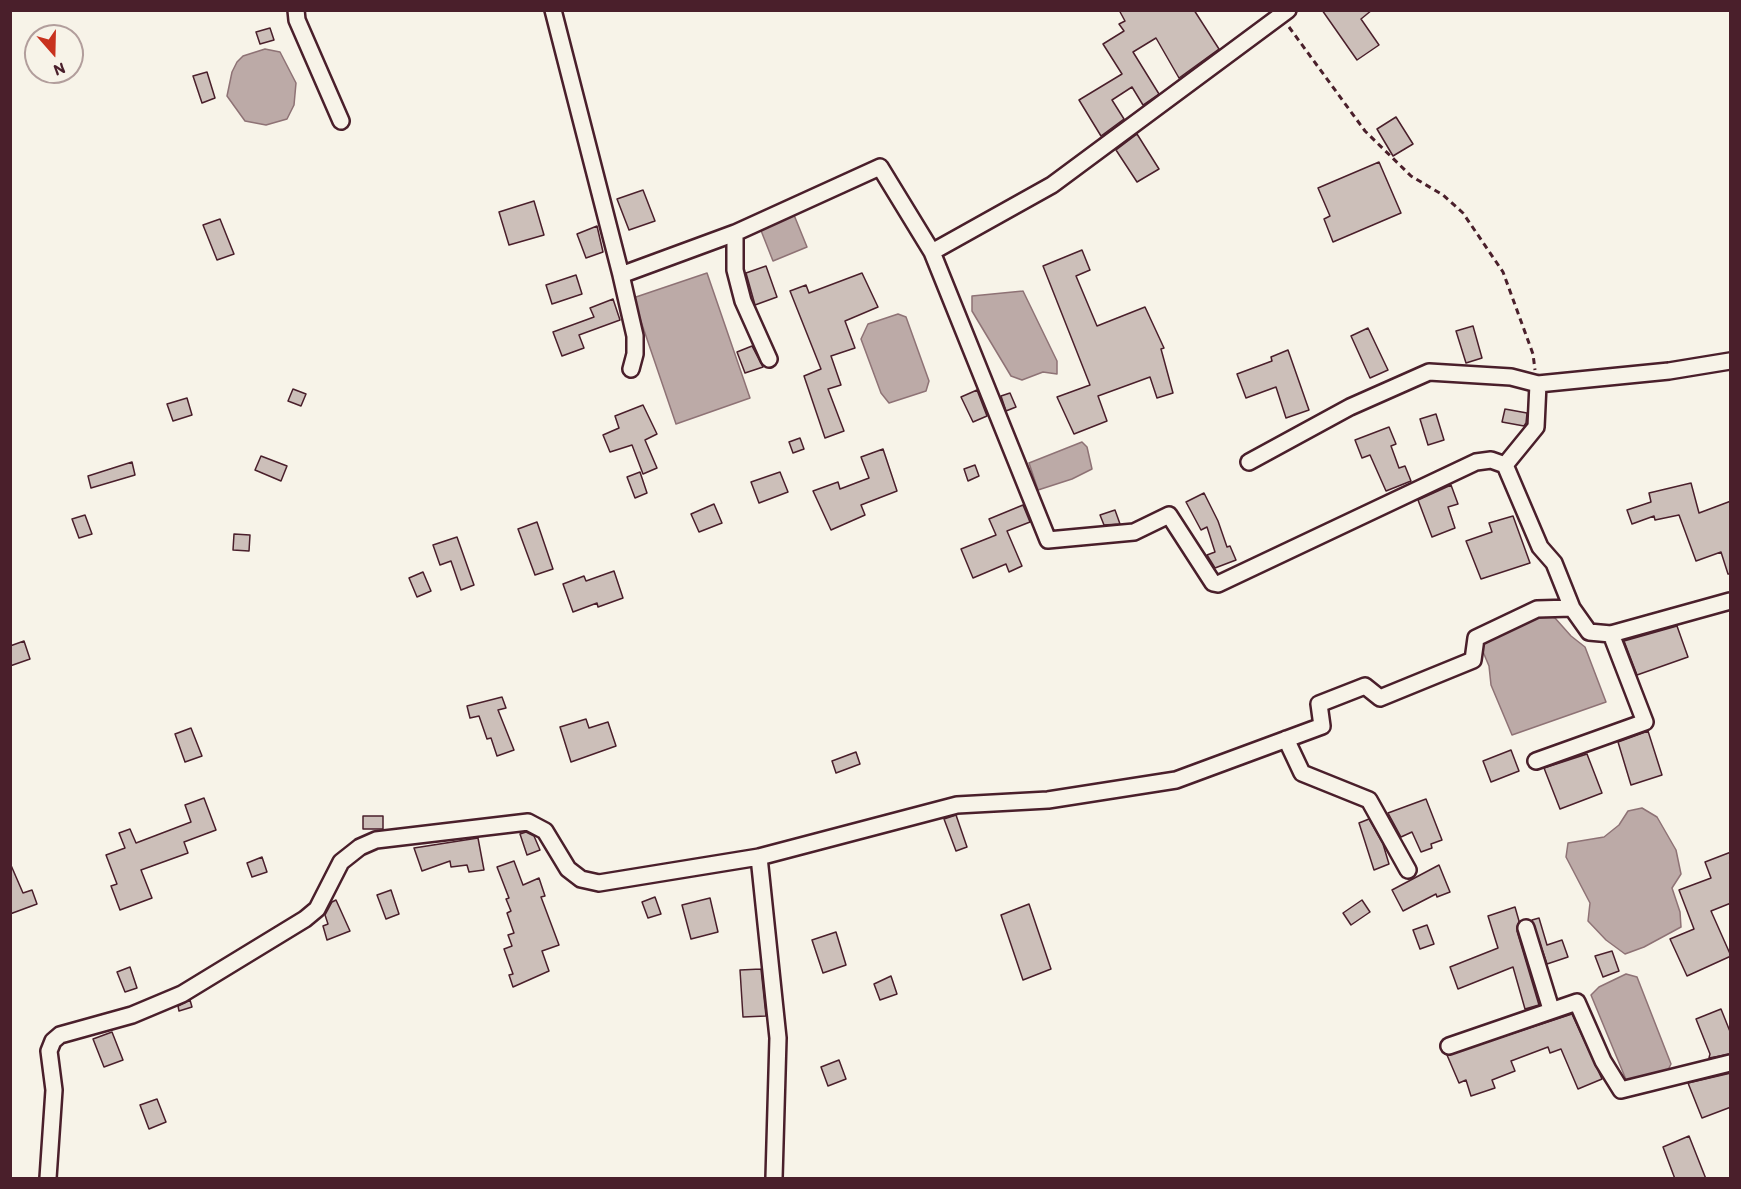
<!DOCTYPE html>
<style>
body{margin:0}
#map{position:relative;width:1741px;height:1189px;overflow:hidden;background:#f7f3e8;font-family:Itim,sans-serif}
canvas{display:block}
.frame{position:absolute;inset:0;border:12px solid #4a1f2b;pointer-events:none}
.north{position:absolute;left:24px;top:24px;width:60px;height:60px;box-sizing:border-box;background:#f7f3e8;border:2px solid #b29e9c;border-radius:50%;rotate:160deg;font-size:16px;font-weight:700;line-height:24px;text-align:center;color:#4a1f2b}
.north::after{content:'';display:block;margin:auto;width:21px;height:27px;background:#c8321e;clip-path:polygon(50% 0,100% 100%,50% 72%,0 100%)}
</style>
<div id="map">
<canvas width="1741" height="1189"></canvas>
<div class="frame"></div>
<div class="north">N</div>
</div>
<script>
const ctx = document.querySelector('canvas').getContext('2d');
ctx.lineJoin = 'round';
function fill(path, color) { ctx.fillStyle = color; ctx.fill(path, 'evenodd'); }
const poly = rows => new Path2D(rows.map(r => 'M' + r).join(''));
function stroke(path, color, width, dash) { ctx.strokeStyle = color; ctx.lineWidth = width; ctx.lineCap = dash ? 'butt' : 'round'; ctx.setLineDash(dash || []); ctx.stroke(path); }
const water = poly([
 [265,49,280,52,296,83,294,105,287,119,266,125,245,121,227,96,232,72,237,62,243,56,265,49],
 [794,215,807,247,773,261,760,228,794,215],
 [707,273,750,398,676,424,633,298,707,273],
 [1023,291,1057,361,1057,374,1043,372,1022,380,1011,376,972,311,972,296,1023,291],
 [898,314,906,317,929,381,926,391,889,403,881,393,861,339,868,324,898,314],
 [1082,442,1087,447,1092,469,1072,479,1038,490,1029,463,1082,442],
 [1545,614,1555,618,1571,636,1585,647,1606,702,1512,735,1491,685,1489,666,1481,647,1489,636,1545,614],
 [1642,808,1657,817,1676,850,1681,874,1672,888,1680,912,1681,927,1644,947,1625,954,1606,940,1588,921,1590,903,1566,857,1568,843,1604,837,1619,825,1628,811,1642,808],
 [1626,974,1637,977,1671,1064,1668,1070,1627,1082,1591,995,1599,987,1626,974]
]);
fill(water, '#bcaaa7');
stroke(water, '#8e7275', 1.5);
const building = poly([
 [1119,10,1194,10,1219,49,1179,78,1156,38,1133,52,1159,94,1143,105,1132,87,1112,100,1124,119,1101,136,1079,100,1122,74,1103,44,1124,31,1119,24,1125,21,1119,10],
 [1322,10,1372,10,1361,19,1379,45,1357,60,1322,10],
 [270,28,274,40,260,44,256,32,270,28],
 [207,72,215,98,202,103,193,76,207,72],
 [1396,117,1413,144,1393,156,1377,129,1396,117],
 [1137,134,1159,169,1137,182,1116,150,1137,134],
 [1379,162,1401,213,1333,242,1324,219,1330,216,1318,188,1379,162],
 [643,190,655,221,629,230,617,199,643,190],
 [534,201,544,235,509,245,499,212,534,201],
 [220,219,234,254,217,260,203,225,220,219],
 [597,226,603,252,586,258,577,234,597,226],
 [1082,250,1090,270,1076,276,1097,326,1145,307,1164,348,1161,349,1173,393,1157,398,1150,377,1098,396,1107,421,1074,434,1057,397,1090,385,1043,266,1082,250],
 [766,266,777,297,755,305,746,273,766,266],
 [862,273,878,307,845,321,855,348,831,356,841,385,828,389,844,431,825,438,804,376,821,369,790,291,806,285,809,293,862,273],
 [576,275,582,294,552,304,546,285,576,275],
 [613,299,620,320,579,335,584,348,562,356,553,332,594,317,590,308,613,299],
 [1473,326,1482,358,1466,363,1456,331,1473,326],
 [1368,328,1388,370,1370,378,1351,336,1368,328],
 [752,346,763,367,745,373,737,352,752,346],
 [1288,350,1309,410,1286,418,1276,387,1246,398,1237,374,1272,361,1271,357,1288,350],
 [293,389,306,394,301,406,288,401,293,389],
 [977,390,987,416,973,422,961,397,977,390],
 [1010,393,1016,407,1006,411,1001,396,1010,393],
 [187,398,192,415,173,421,167,404,187,398],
 [643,405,657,434,645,440,657,468,643,474,632,445,610,452,603,435,619,428,615,416,643,405],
 [1505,409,1527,413,1526,423,1524,426,1502,422,1505,409],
 [1436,414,1444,440,1428,445,1420,419,1436,414],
 [1389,427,1396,444,1391,446,1399,468,1405,466,1411,481,1386,491,1370,455,1362,458,1355,440,1389,427],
 [800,438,804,449,793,453,789,442,800,438],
 [883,449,897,491,861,505,865,515,831,530,813,491,838,482,840,489,869,478,861,457,883,449],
 [261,456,287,466,281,481,255,470,261,456],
 [132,462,135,475,91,488,88,476,132,462],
 [975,465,979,476,968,481,964,469,975,465],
 [640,472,647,493,635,498,627,477,640,472],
 [780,472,788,492,759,503,751,482,780,472],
 [1691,483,1699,513,1731,501,1731,574,1728,574,1721,552,1696,561,1679,515,1655,520,1654,516,1632,524,1627,510,1651,502,1649,493,1691,483],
 [1451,485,1458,504,1448,507,1455,528,1432,537,1418,500,1451,485],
 [1204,493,1218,521,1227,547,1230,546,1236,560,1215,568,1207,555,1215,552,1207,527,1201,530,1186,502,1204,493],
 [714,504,722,523,699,532,691,514,714,504],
 [1023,505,1030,522,1007,531,1022,566,1009,572,1006,564,973,578,961,549,996,535,989,519,1023,505],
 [1115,510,1120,524,1104,525,1100,515,1115,510],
 [85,515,92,534,79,538,72,519,85,515],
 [1513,516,1530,563,1481,579,1466,541,1492,532,1489,523,1513,516],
 [537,522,553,569,535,575,518,529,537,522],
 [234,534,250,535,249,551,233,550,234,534],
 [457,537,474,585,461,590,451,561,440,565,433,545,457,537],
 [614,571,623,598,598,607,597,603,573,612,563,584,584,576,586,581,614,571],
 [423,572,431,591,417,597,409,578,423,572],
 [1677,626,1688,657,1637,675,1624,641,1677,626],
 [24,641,30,659,10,666,10,646,24,641],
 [502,697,506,708,498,710,514,750,497,756,491,738,487,739,479,716,470,718,467,706,502,697],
 [586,719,589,728,608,722,616,746,571,762,560,727,586,719],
 [191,728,202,756,185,762,175,734,191,728],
 [1648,731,1662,775,1631,785,1618,742,1648,731],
 [1511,750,1519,771,1491,782,1483,761,1511,750],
 [856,752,860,764,836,773,832,761,856,752],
 [1587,754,1602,793,1560,809,1544,768,1587,754],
 [204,798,216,830,184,842,188,853,141,870,152,898,120,910,111,886,117,884,106,855,125,848,119,833,130,829,136,843,191,822,185,805,204,798],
 [1426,799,1442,840,1431,844,1432,848,1421,852,1412,832,1401,837,1388,813,1426,799],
 [956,815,967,847,956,851,944,819,956,815],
 [363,816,383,816,383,829,363,829,363,816],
 [1369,819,1383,844,1389,864,1374,870,1359,823,1369,819],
 [526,832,534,836,540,850,527,855,520,834,526,832],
 [478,838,484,870,469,872,467,865,451,867,450,861,422,871,414,848,478,838],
 [1731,852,1731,903,1711,911,1731,956,1687,976,1670,939,1694,929,1679,890,1711,878,1705,862,1731,852],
 [262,857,267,872,252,877,247,863,262,857],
 [514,861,523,885,539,878,545,896,541,897,559,945,542,951,549,971,513,987,509,975,513,974,504,949,512,946,508,935,514,933,507,913,511,911,506,899,509,898,497,867,514,861],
 [10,863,23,893,32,890,37,904,10,914,10,863],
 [1439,865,1450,892,1437,897,1436,894,1403,911,1392,890,1439,865],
 [391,890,399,914,386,919,377,895,391,890],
 [655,897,661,914,648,918,642,902,655,897],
 [710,898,718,932,691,939,682,905,710,898],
 [336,900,350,931,327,940,323,926,328,924,325,915,332,902,336,900],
 [1362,900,1370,912,1351,925,1343,913,1362,900],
 [1029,904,1051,969,1023,980,1001,915,1029,904],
 [1515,907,1519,921,1517,931,1539,1005,1525,1009,1513,967,1458,989,1450,967,1498,948,1488,916,1515,907],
 [1539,918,1547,945,1562,940,1568,957,1547,964,1532,920,1539,918],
 [1427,925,1434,944,1420,949,1413,930,1427,925],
 [836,932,846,965,823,973,812,940,836,932],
 [1612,951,1619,971,1603,977,1595,956,1612,951],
 [130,967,137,988,125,992,117,972,130,967],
 [761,969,766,1016,743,1017,740,970,761,969],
 [891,976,897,994,880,1000,874,984,891,976],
 [190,1000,192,1007,179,1011,178,1006,190,1000],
 [1721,1009,1731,1034,1731,1054,1709,1058,1710,1054,1696,1019,1721,1009],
 [1572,1014,1602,1079,1578,1089,1561,1049,1550,1053,1548,1047,1511,1061,1515,1071,1492,1080,1495,1088,1471,1096,1466,1080,1459,1083,1447,1055,1572,1014],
 [112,1032,123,1060,104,1067,93,1039,112,1032],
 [839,1060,846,1079,828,1086,821,1067,839,1060],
 [1731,1073,1731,1107,1702,1118,1688,1083,1731,1073],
 [157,1099,166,1122,149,1129,140,1105,157,1099],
 [1689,1136,1706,1179,1675,1179,1663,1147,1689,1136]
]);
fill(building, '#ccbfb9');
stroke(building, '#4a1f2b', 1.5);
const minor = poly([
 [296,10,297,20,341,121],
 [553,10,621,275,735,233,880,167,932,252,1052,185,1288,10],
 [735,233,735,270,743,301,769,359],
 [932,252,1048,540,1134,532,1169,515,1213,583,1218,584,1476,462,1491,460,1505,465,1536,427,1538,384,1669,371,1730,361],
 [621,275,635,336,635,354,631,369],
 [1249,462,1350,407,1429,372,1511,377,1538,384],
 [1505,465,1540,547,1554,563,1572,608,1589,632,1611,634,1730,601],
 [1286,739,1302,773,1369,800,1408,870],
 [1536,761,1645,722,1611,634],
 [759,857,778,1038,774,1178],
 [1526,928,1551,1009],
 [1449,1046,1577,1002,1603,1061,1621,1090,1730,1063],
 [48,1178,54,1090,49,1051,53,1041,60,1035,132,1015,182,994,305,919,317,909,341,862,360,847,376,840,528,822,545,831,568,869,581,879,599,883,759,857,957,805,1048,800,1176,780,1322,726,1319,704,1365,686,1380,698,1473,660,1476,638,1537,609,1572,608]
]);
stroke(minor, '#4a1f2b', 20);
stroke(poly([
 [1289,27,1365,131,1411,176,1443,195,1463,213,1503,272,1533,354,1535,370]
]), '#4a1f2b', 3, [6, 4.5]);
stroke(minor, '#f7f3e8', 15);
</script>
